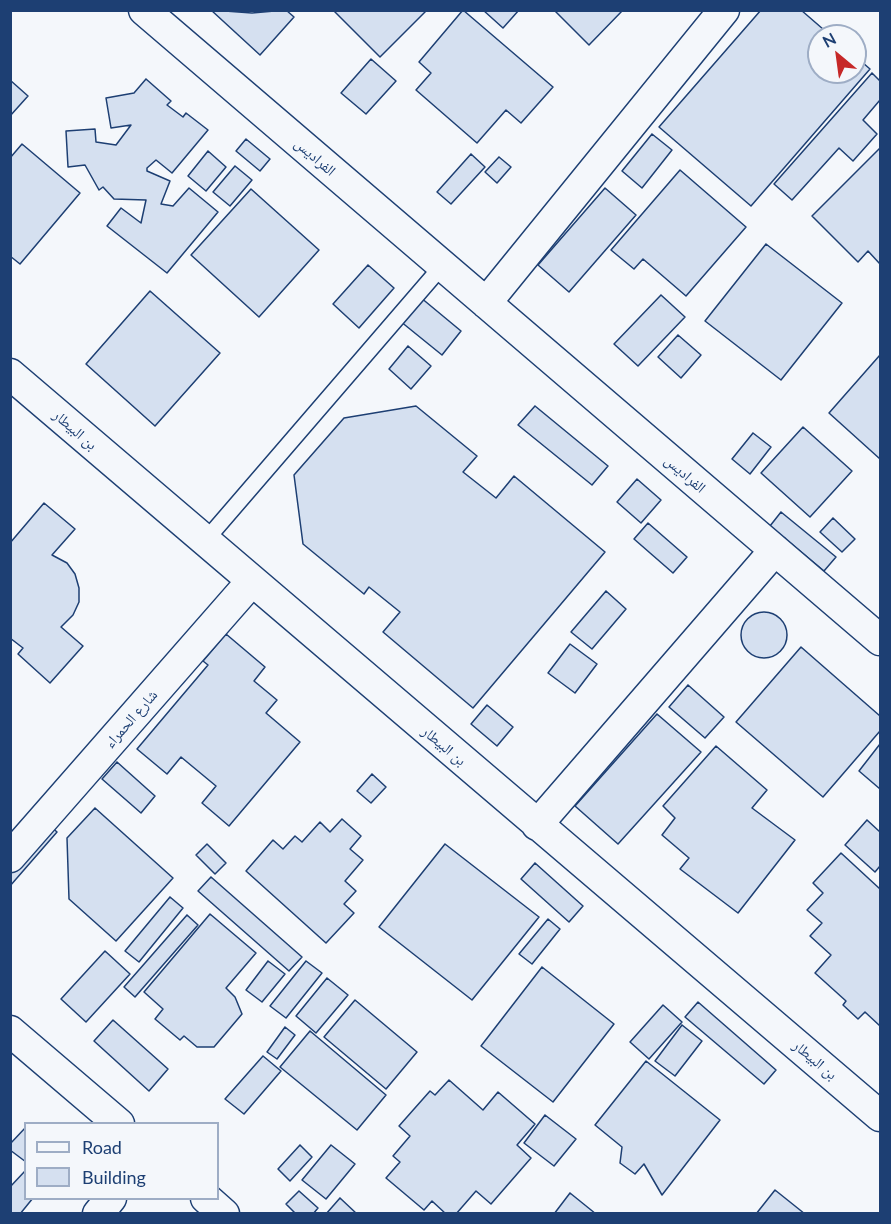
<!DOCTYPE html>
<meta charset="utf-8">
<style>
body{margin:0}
#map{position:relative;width:891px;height:1224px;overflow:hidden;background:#f4f7fb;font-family:Lato,sans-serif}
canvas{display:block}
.frame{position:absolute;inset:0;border:12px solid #1d3f73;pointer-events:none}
.legend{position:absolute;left:24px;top:1122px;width:195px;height:78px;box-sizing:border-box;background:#f4f7fb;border:2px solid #9eadc5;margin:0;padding:8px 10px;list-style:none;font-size:18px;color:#1d3f73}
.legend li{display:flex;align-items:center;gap:12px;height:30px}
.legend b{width:30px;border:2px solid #9eadc5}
.north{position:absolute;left:807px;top:24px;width:60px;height:60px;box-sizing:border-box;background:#f4f7fb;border:2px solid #9eadc5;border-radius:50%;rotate:331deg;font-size:16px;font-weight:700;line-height:24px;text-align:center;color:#1d3f73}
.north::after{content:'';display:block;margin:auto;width:21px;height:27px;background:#c62828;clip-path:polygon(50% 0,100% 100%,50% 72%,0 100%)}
</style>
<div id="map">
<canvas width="891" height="1224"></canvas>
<div class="frame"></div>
<ul class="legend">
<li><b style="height:8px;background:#f4f7fb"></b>Road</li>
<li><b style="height:16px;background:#d5e0f0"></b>Building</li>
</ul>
<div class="north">N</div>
</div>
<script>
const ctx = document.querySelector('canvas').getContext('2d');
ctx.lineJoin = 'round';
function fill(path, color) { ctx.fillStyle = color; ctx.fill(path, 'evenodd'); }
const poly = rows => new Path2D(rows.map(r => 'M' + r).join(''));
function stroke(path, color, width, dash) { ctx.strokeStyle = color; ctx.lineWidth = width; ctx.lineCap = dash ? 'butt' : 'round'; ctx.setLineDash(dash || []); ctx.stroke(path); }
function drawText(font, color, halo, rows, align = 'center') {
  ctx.font = font + ' Lato,"Noto Naskh Arabic",sans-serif'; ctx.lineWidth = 4.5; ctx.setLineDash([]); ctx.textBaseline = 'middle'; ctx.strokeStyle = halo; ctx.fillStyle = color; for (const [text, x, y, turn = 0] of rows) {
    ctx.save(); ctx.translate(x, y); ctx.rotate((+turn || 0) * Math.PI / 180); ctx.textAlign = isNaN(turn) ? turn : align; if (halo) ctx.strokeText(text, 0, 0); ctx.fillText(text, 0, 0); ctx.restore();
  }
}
const building = poly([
 [211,10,252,13,286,10,294,17,260,55,211,10],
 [333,10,427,10,380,57,333,10],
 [463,10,553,87,521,123,506,110,477,143,416,90,431,73,419,62,463,10],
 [483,10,519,10,503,28,483,10],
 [554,10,623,10,589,45,554,10],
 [761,10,801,10,831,36,819,36,819,72,855,72,855,56,870,69,751,206,659,127,761,10],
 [371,59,396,81,366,114,341,93,371,59],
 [872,73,880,81,880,100,863,120,877,134,853,161,839,148,792,200,774,184,872,73],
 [146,79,171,101,167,105,183,117,186,113,208,130,172,173,156,160,147,168,147,171,170,181,161,204,173,206,189,188,218,212,167,273,107,226,121,208,141,223,146,200,114,199,103,187,99,190,85,165,68,167,66,131,95,129,96,142,116,145,131,125,111,128,106,98,134,93,146,79],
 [10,80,28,96,10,116,10,80],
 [652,134,672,150,642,188,622,171,652,134],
 [246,139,270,159,260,171,236,151,246,139],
 [22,144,80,193,20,264,10,256,10,158,22,144],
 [880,148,880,264,868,251,858,262,812,216,880,148],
 [208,151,226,167,206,191,188,176,208,151],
 [471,154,485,167,451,204,437,192,471,154],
 [499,157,511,167,497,183,485,172,499,157],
 [235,166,252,180,230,206,213,192,235,166],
 [680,170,746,227,686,296,643,259,634,269,611,250,680,170],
 [605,188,636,215,569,292,538,265,605,188],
 [251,189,319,250,259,317,191,255,251,189],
 [766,244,842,303,781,380,705,321,766,244],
 [368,265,394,288,359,328,333,304,368,265],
 [150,291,220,353,155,426,86,364,150,291],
 [661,295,685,317,638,366,614,344,661,295],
 [420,297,461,331,442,355,400,321,420,297],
 [678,335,701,355,681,378,658,357,678,335],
 [408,346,431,366,411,389,389,369,408,346],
 [880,355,880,459,829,413,880,355],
 [416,406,477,456,463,472,496,498,514,476,605,552,473,708,383,632,400,612,369,587,364,594,303,544,294,475,344,418,416,406],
 [535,406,608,466,592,485,518,425,535,406],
 [803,427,852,471,810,517,761,473,803,427],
 [753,433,771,447,750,474,732,459,753,433],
 [637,479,661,500,641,523,617,502,637,479],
 [44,503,75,529,52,555,67,563,75,574,79,588,79,602,73,615,61,627,83,646,50,683,18,654,23,648,10,638,10,543,44,503],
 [781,512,836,557,824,571,770,526,781,512],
 [833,518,855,539,842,552,820,532,833,518],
 [648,523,687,557,673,573,634,539,648,523],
 [606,591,626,609,592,649,571,632,606,591],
 '741 635a23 23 0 1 1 46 0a23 23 0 1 1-46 0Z',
 [226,634,265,667,254,681,277,700,266,713,300,742,229,826,202,803,216,786,181,757,167,774,137,749,208,665,203,661,226,634],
 [570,644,597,664,575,693,548,673,570,644],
 [801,647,880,716,880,731,823,797,736,722,801,647],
 [688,685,724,717,705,738,669,707,688,685],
 [487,705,513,727,497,746,471,724,487,705],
 [657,714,701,752,618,844,575,806,657,714],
 [880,744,880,789,859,771,880,744],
 [716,746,767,790,752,808,795,840,738,913,680,869,689,858,662,835,675,818,663,806,716,746],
 [117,762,155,796,141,813,102,779,117,762],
 [372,774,386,787,371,803,357,791,372,774],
 [95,808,173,878,116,941,69,899,67,838,95,808],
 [342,819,361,836,350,849,363,860,345,881,356,891,344,904,354,913,326,943,246,871,273,840,283,849,295,836,302,842,320,822,330,832,342,819],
 [867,820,880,832,880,866,875,872,845,845,867,820],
 [45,821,57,832,10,886,10,861,45,821],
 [207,844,226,863,215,874,196,855,207,844],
 [445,844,539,917,472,1000,379,927,445,844],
 [841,853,880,889,880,1026,865,1012,858,1019,843,1005,846,1001,815,973,831,955,810,936,822,923,807,910,823,893,813,883,841,853],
 [535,863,583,906,569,922,521,879,535,863],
 [211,877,302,957,289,971,198,891,211,877],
 [170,897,183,908,139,962,125,951,170,897],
 [210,914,256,953,226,988,235,997,242,1014,214,1047,197,1047,184,1036,180,1040,155,1019,163,1009,144,992,210,914],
 [187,915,198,925,135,997,124,987,187,915],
 [548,919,560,929,532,964,519,954,548,919],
 [105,951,130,974,86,1022,61,999,105,951],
 [268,961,285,974,262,1002,246,990,268,961],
 [306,961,322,973,286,1018,270,1006,306,961],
 [542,967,614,1024,553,1102,481,1046,542,967],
 [327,978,348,995,316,1033,296,1016,327,978],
 [355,1000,417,1052,386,1089,324,1037,355,1000],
 [698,1002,776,1070,764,1084,685,1017,698,1002],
 [663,1005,682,1022,649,1059,630,1042,663,1005],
 [113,1020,168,1069,149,1091,94,1041,113,1020],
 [682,1025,702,1041,675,1076,655,1061,682,1025],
 [285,1027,295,1035,277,1059,267,1052,285,1027],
 [310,1031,386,1095,357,1130,280,1067,310,1031],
 [263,1056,281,1071,244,1114,225,1099,263,1056],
 [646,1061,720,1120,662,1195,644,1164,635,1174,620,1163,622,1147,595,1125,646,1061],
 [449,1080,483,1110,498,1092,535,1124,517,1145,531,1158,491,1204,476,1191,456,1214,446,1214,432,1201,424,1210,386,1178,400,1162,393,1156,410,1136,399,1126,430,1091,435,1095,449,1080],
 [545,1115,576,1139,554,1166,524,1143,545,1115],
 [26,1127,26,1162,10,1150,10,1144,26,1127],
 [300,1145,312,1157,290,1181,278,1169,300,1145],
 [331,1145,355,1164,326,1199,302,1180,331,1145],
 [25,1171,26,1198,33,1198,20,1214,10,1214,10,1187,25,1171],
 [775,1190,805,1214,756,1214,775,1190],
 [299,1191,318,1208,313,1214,296,1214,286,1204,299,1191],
 [570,1193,596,1214,554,1214,570,1193],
 [340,1198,357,1214,326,1214,340,1198]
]);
fill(building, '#d5e0f0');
stroke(building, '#1d3f73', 1.5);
const lane = poly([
 [205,541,442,266]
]);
const street = poly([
 [144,10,880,640],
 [486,303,724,10],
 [10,374,880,1116],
 [537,825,775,550],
 [10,857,251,582],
 [10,1031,119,1124],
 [206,1198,224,1214],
 [98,1214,111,1198]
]);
stroke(lane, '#1d3f73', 18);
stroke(street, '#1d3f73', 33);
stroke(lane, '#f4f7fb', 15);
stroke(street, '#f4f7fb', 30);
drawText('15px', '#1d3f73', '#f4f7fb', [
 ["الفراديس",315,157,41],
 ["بن البيطار",75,430,41],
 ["الفراديس",685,474,41],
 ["شارع الحمراء",131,719,-49],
 ["بن البيطار",444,746,40],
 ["بن البيطار",815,1060,40]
]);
</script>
